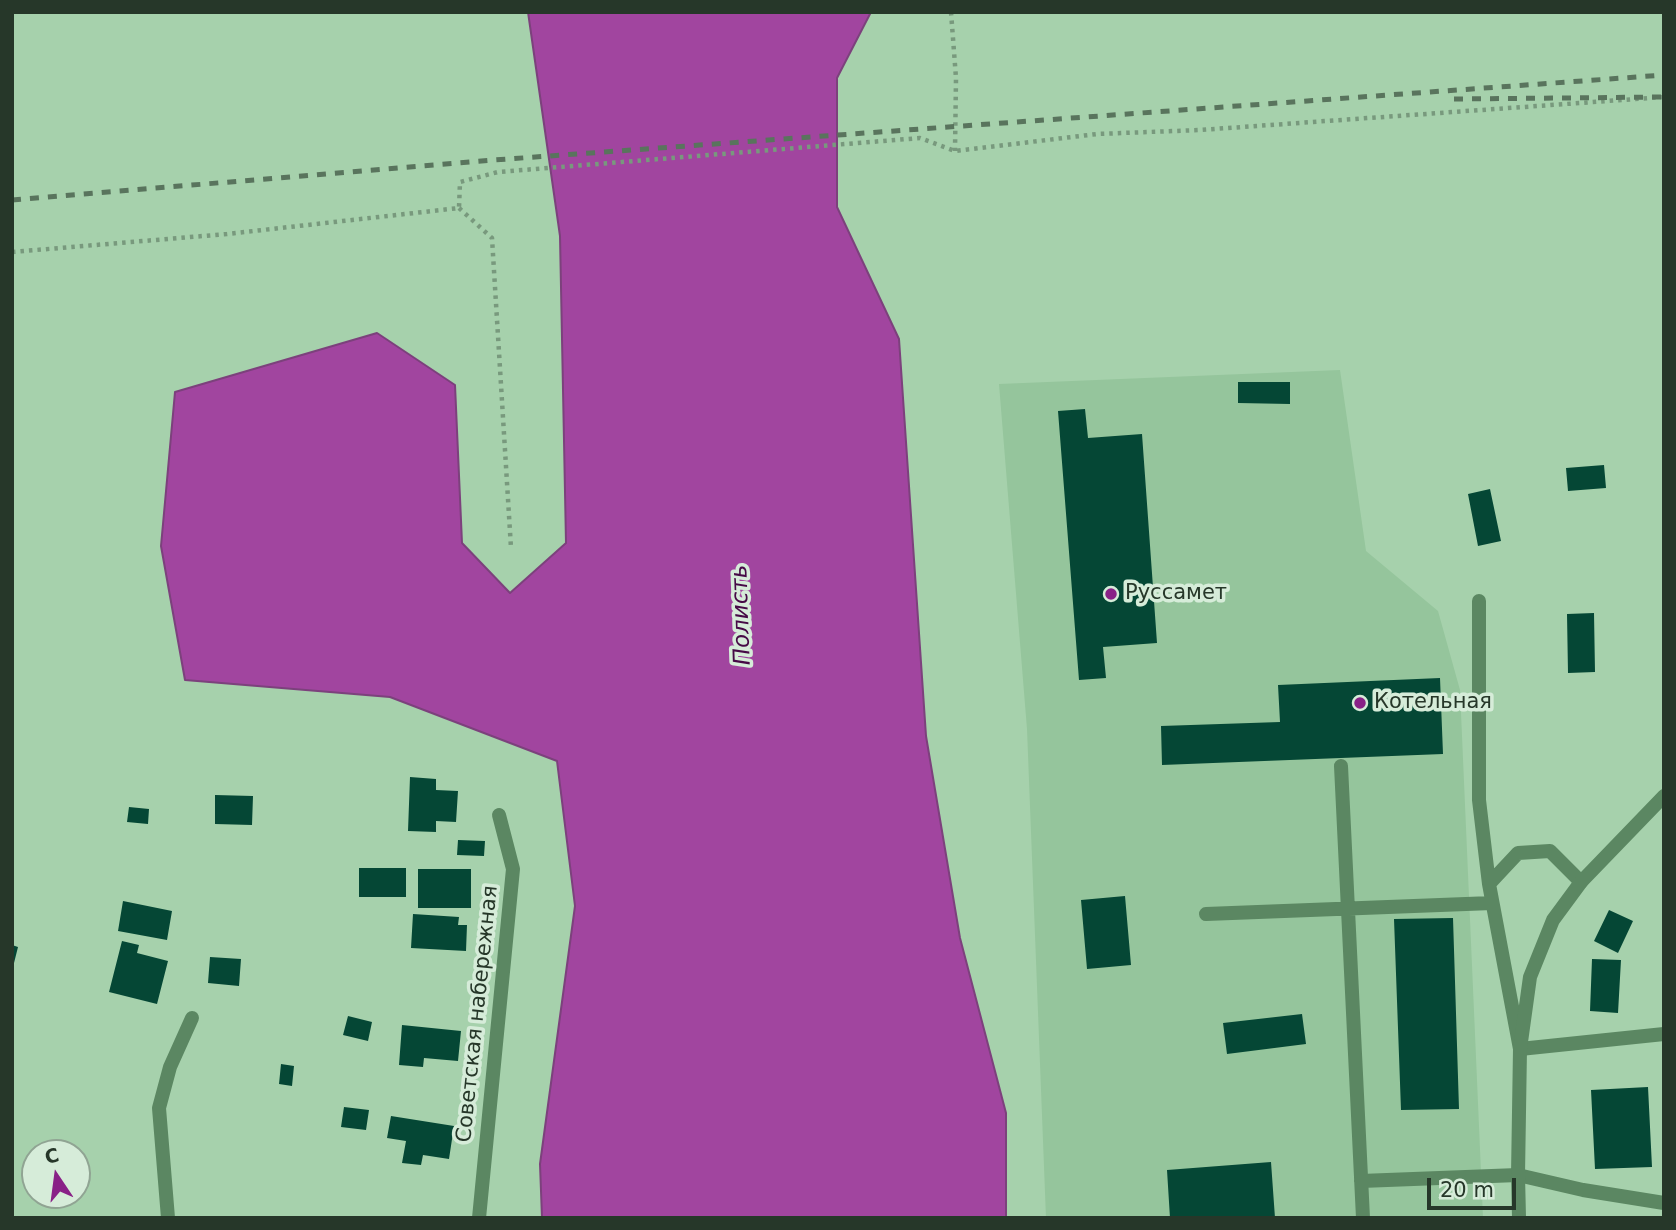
<!DOCTYPE html>
<meta charset="utf-8">
<style>
body{margin:0}
#map{position:relative;width:1676px;height:1230px;overflow:hidden;background:#a6d1ac;font-family:"DejaVu Sans",sans-serif}
canvas{display:block}
.frame{position:absolute;inset:0;border:14px solid #263729;pointer-events:none}
.north{position:absolute;left:21px;top:1139px;width:70px;height:70px;box-sizing:border-box;background:#d6ecd9;border:2px solid #90a493;border-radius:50%;rotate:347deg;font-size:19px;font-weight:700;line-height:28px;text-align:center;color:#263729}
.north::after{content:'';display:block;margin:auto;width:24px;height:32px;background:#892187;clip-path:polygon(50% 0,100% 100%,50% 72%,0 100%)}
.scale{position:absolute;left:1427px;top:1178px;width:89px;height:32px;box-sizing:border-box;border:4px solid #263729;border-top:0;padding-left:9px;font-size:21px;line-height:24px;white-space:nowrap;color:#263729;-webkit-text-stroke:5px #d6ecd9;paint-order:stroke}
</style>
<div id="map">
<canvas width="1676" height="1230"></canvas>
<div class="frame"></div>
<div class="north">С</div>
<div class="scale">20 m</div>
</div>
<script>
const ctx = document.querySelector('canvas').getContext('2d');
ctx.lineJoin = 'round';
function fill(path, color) { ctx.fillStyle = color; ctx.fill(path, 'evenodd'); }
const poly = rows => new Path2D(rows.map(r => 'M' + r).join(''));
function stroke(path, color, width, dash) { ctx.strokeStyle = color; ctx.lineWidth = width; ctx.lineCap = dash ? 'butt' : 'round'; ctx.setLineDash(dash || []); ctx.stroke(path); }
function drawText(font, color, halo, rows, align = 'center') {
  ctx.font = font + ' "DejaVu Sans",sans-serif'; ctx.lineWidth = 7; ctx.setLineDash([]); ctx.textBaseline = 'middle'; ctx.strokeStyle = halo; ctx.fillStyle = color; for (const [text, x, y, turn = 0] of rows) {
    ctx.save(); ctx.translate(x, y); ctx.rotate((+turn || 0) * Math.PI / 180); ctx.textAlign = isNaN(turn) ? turn : align; if (halo) ctx.strokeText(text, 0, 0); ctx.fillText(text, 0, 0); ctx.restore();
  }
}
fill(poly([
 [1340,370,1366,551,1438,611,1460,690,1483,1218,1046,1218,1027,729,999,384]
]), '#95c59c');
const water = poly([
 [528,12,871,12,837,78,837,207,899,339,926,736,960,938,1006,1113,1006,1218,542,1218,540,1164,575,906,557,761,390,697,185,680,161,546,175,392,377,333,455,385,462,543,510,593,566,543,560,236,528,12]
]);
fill(water, '#a1459f');
stroke(water, '#7c417c', 2);
fill(poly([
 [1238,382,1290,382,1290,404,1238,403],
 [1085,409,1088,438,1142,434,1157,643,1103,647,1106,678,1079,680,1058,411],
 [1604,465,1606,488,1568,491,1566,468],
 [1490,489,1501,541,1478,546,1468,494],
 [1594,613,1595,672,1568,673,1567,614],
 [1440,678,1443,754,1162,765,1161,726,1280,722,1278,685],
 [410,777,436,779,436,790,458,791,456,822,436,821,436,832,408,831],
 [215,795,253,796,252,825,215,824],
 [129,807,149,809,148,824,127,822],
 [458,840,485,841,484,856,457,855],
 [359,868,406,868,406,897,359,897],
 [418,869,471,869,471,908,418,908],
 [1125,896,1131,965,1087,969,1081,900],
 [123,901,172,911,167,940,118,931],
 [1609,910,1633,921,1618,953,1594,941],
 [413,914,459,917,458,925,467,925,466,951,411,948],
 [1453,918,1459,1109,1401,1110,1394,919],
 [122,941,139,945,137,953,168,961,157,1004,109,992],
 [12,945,18,947,13,967,12,967],
 [210,957,241,959,239,986,208,983],
 [1592,959,1621,960,1618,1013,1590,1011],
 [1302,1014,1306,1044,1227,1054,1223,1023],
 [348,1016,372,1022,368,1041,343,1035],
 [402,1025,461,1031,458,1061,424,1058,423,1067,399,1065],
 [281,1064,294,1066,292,1086,279,1084],
 [1648,1087,1652,1167,1595,1169,1591,1090],
 [344,1107,369,1110,366,1130,341,1127],
 [391,1116,454,1126,449,1159,423,1155,421,1165,402,1163,406,1141,387,1138],
 [1271,1162,1275,1218,1170,1218,1167,1170]
]), '#054735');
stroke(poly([
 [951,12,956,78,955,151],
 [459,208,492,238,511,548],
 [12,252,227,234,459,208,460,182,498,172,920,138,955,151,1097,134,1200,130,1664,97]
]), '#78997d', 4.5, [3.5, 5]);
stroke(poly([
 [1479,601,1479,800,1489,884],
 [1341,766,1363,1218],
 [1581,882,1550,851,1518,853,1489,884,1520,1049,1664,1034],
 [1206,914,1492,903],
 [1361,1181,1518,1175,1583,1190,1664,1203]
]), '#5b8762', 14);
stroke(poly([
 [168,1218,159,1108,170,1067,192,1018],
 [479,1218,513,869,499,815]
]), '#5b8762', 14);
stroke(poly([
 [1519,1218,1518,1175,1520,1049,1530,977,1553,920,1581,882,1664,796]
]), '#5b8762', 14);
stroke(poly([
 [1454,99,1664,97],
 [12,200,494,160,1664,75]
]), '#59745d', 5, [9, 9]);
for (const [x, y, r, color] of [
 [1111,594,7,"#892187"],
 [1360,703,7,"#892187"]
]) { const dot = new Path2D(); dot.arc(x, y, r, 0, 2 * Math.PI); ctx.fillStyle = color; ctx.fill(dot); stroke(dot, '#d6ecd9', 2.5); }
drawText('21px', '#263729', '#d6ecd9', [
 ["Руссамет",1125,594],
 ["Котельная",1374,703]
], 'left');
drawText('21px', '#263729', '#d6ecd9', [
 ["Советская набережная",478,1014,-84]
]);
drawText('italic 23px', '#460946', '#d6ecd9', [
 ["Полисть",742,615,-92]
]);
</script>
